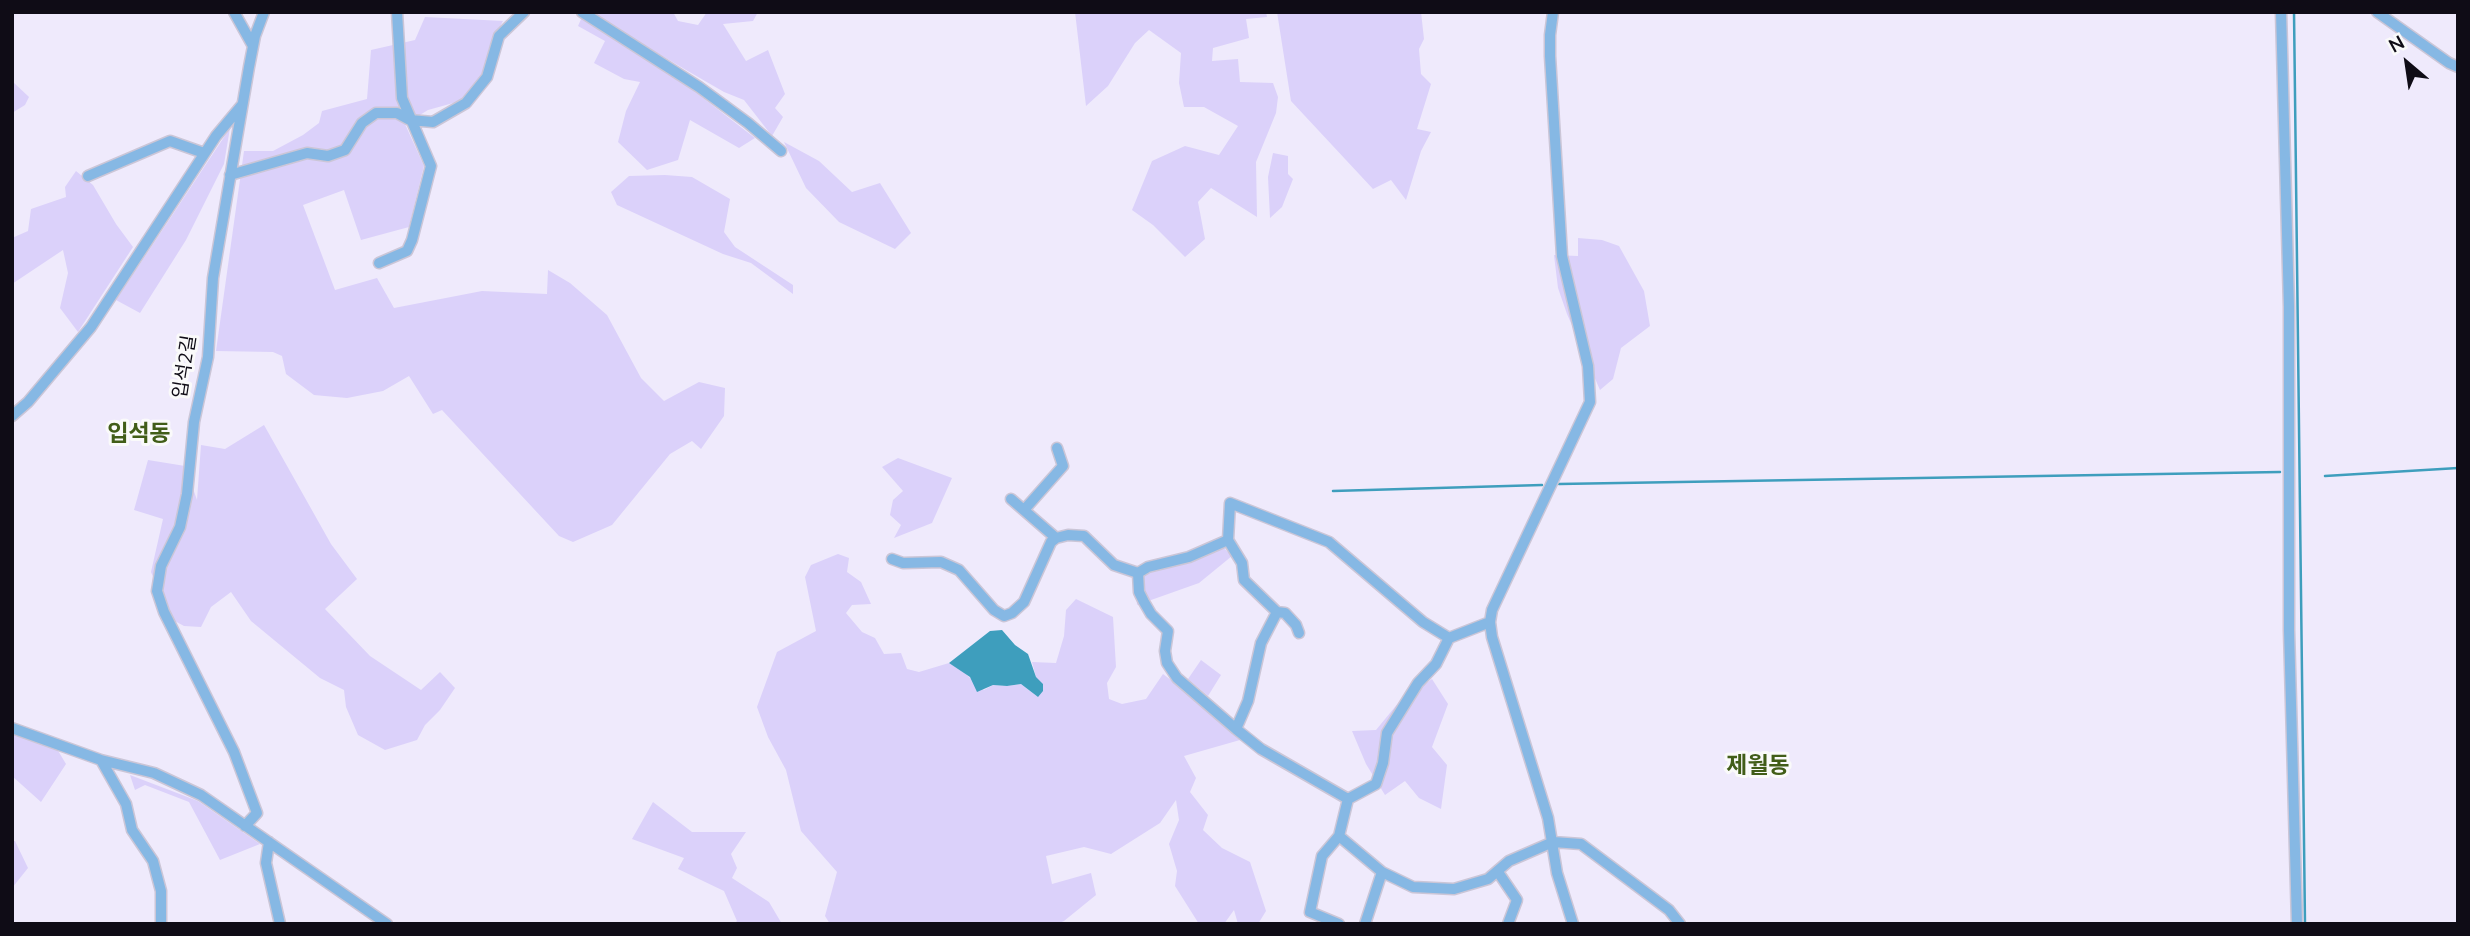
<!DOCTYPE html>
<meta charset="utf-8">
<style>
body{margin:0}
#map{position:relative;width:2470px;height:936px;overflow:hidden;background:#efeafc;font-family:"Nunito Sans",sans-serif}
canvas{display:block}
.frame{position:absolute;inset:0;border:14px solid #0f0c16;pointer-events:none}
.north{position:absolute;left:2372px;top:28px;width:70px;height:70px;-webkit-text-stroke:5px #fafafa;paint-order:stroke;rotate:331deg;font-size:19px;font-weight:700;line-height:28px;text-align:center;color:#0f0c16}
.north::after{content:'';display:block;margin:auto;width:24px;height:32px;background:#0f0c16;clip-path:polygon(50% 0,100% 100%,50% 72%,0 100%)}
</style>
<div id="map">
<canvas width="2470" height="936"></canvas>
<div class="frame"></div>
<div class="north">N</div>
</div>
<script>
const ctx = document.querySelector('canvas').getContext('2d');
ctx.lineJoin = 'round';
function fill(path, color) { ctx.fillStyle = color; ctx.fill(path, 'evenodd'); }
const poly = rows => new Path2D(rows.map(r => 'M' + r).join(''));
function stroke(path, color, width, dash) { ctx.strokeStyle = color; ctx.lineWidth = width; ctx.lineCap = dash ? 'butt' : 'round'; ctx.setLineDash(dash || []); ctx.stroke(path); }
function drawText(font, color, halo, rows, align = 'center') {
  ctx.font = font + ' "Nunito Sans","Noto Sans KR",sans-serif'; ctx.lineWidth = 6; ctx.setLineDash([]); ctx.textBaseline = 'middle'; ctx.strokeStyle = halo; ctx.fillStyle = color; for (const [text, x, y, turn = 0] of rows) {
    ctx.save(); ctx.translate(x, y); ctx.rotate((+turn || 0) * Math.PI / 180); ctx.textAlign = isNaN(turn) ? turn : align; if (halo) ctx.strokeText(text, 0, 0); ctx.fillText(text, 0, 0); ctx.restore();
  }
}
fill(poly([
 [588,12,673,12,678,21,698,25,707,12,758,12,753,21,723,24,746,61,768,50,785,94,775,108,783,117,772,136,744,100,724,92,686,70],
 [1075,12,1266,12,1267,17,1246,19,1249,38,1213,48,1212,61,1238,59,1240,82,1273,83,1278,97,1276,113,1256,162,1257,217,1211,188,1198,202,1205,239,1185,257,1153,225,1132,210,1152,161,1185,146,1219,155,1238,126,1204,107,1184,107,1179,83,1181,53,1149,30,1135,43,1108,86,1086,106],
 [1277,12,1421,12,1424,39,1419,49,1421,74,1431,84,1417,129,1431,132,1421,151,1406,200,1391,180,1373,189,1291,101],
 [425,17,503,21,489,48,482,78,464,100,428,110,405,124,424,166,409,227,361,240,344,190,303,205,335,290,377,278,394,308,482,291,547,294,548,270,570,283,607,315,641,378,664,401,699,382,725,388,724,416,701,449,692,441,670,454,612,525,573,542,559,536,442,410,433,414,409,376,383,391,347,398,314,395,286,374,282,356,273,352,216,351,244,151,273,151,303,135,319,123,322,111,367,99,371,50,415,40],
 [582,17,676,77,755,138,739,148,690,120,678,160,647,170,618,142,626,111,640,82,624,79,594,63,605,41,578,26],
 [12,81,29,97,25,105,12,113],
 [230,128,224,164,186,240,140,313,116,300],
 [784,142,819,161,852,192,880,183,911,233,895,249,839,222,806,188],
 [1273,153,1288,156,1288,174,1293,179,1282,207,1270,218,1268,177],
 [76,171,93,185,116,224,133,247,78,332,60,308,68,273,63,250,12,284,12,238,28,231,31,209,66,197,65,187],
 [665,175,692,177,730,199,724,232,735,247,793,285,793,294,751,263,723,254,617,205,611,192,629,176],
 [1578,238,1602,240,1619,246,1644,291,1650,326,1621,348,1613,379,1600,390,1567,314,1558,288,1554,255,1578,256],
 [264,425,331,544,357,579,325,609,370,656,421,690,440,672,455,688,440,710,425,725,417,740,385,750,358,735,346,707,344,690,320,678,251,621,231,592,211,607,201,627,184,626,171,619,151,572,163,519,134,510,148,460,185,466,197,500,201,445,225,449],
 [898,458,952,478,932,523,894,538,901,525,890,515,893,500,903,491,882,467],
 [1218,542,1232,556,1199,583,1137,605,1135,568],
 [838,554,849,558,847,572,861,582,871,604,852,605,846,613,862,632,875,638,884,654,901,653,907,669,919,672,949,663,961,670,984,690,993,685,1007,686,1021,684,1038,697,1036,677,1032,662,1056,663,1064,636,1066,610,1076,599,1113,617,1116,667,1107,683,1109,699,1122,704,1146,699,1163,674,1195,698,1240,740,1184,756,1196,778,1190,792,1208,815,1203,830,1222,848,1250,862,1266,911,1258,924,1238,924,1234,910,1224,924,1199,924,1175,886,1177,871,1169,844,1179,820,1176,800,1160,823,1111,854,1084,847,1046,856,1052,884,1091,873,1096,895,1064,921,1057,924,830,924,825,916,837,872,801,831,786,770,768,737,757,707,777,652,816,631,805,577,811,565],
 [1201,660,1221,675,1208,696,1188,679],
 [1432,679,1448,704,1432,747,1447,765,1441,809,1419,798,1405,781,1385,795,1366,764,1352,731,1376,730,1399,702],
 [12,734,57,749,66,764,41,802,12,776],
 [130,775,198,801,260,844,220,860,189,802,145,785,135,790],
 [653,802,692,832,746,832,731,854,737,868,732,878,769,902,782,924,734,924,737,921,724,891,678,869,684,858,632,839],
 [12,841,15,841,28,868,12,888]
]), '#dbd1fa');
fill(poly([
 [1002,630,1015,645,1028,654,1036,677,1043,684,1043,691,1038,697,1021,684,1007,686,993,685,977,692,970,677,949,663,990,631]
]), '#3e9ebd');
stroke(poly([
 [2294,12,2305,924],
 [2325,476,2458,468],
 [1559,484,2280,472],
 [1333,491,1542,485]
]), '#3e9ebd', 2.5);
const minor = poly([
 [234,12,253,46],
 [582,12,699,87,748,123,781,151],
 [1553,12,1550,35,1550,56,1562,256,1588,366,1590,402,1492,610,1490,622,1492,637,1548,818,1557,873,1573,924],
 [2281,12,2289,307,2289,630,2297,924],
 [2377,12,2449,63,2458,67],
 [230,175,307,153,328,156,345,150,362,123,376,113,397,113,410,120,433,122,466,103,487,77,499,36,524,12],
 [88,176,170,141,204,153],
 [379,263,407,251,412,240,431,166,402,98,397,12],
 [12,416,28,402,91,327,216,136,242,105],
 [1011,499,1056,538],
 [1024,510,1063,466,1057,448],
 [892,559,903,563,941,562,959,570,994,610,1004,616,1012,613,1024,602,1051,542,1056,538,1068,535,1084,536,1114,565,1138,573,1148,567,1189,557,1228,540],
 [1138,573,1139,592,1144,602,1151,614,1168,631,1165,651,1167,663,1177,678,1236,729],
 [1277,612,1261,643,1248,701,1236,729,1261,749,1348,799],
 [1299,633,1296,625,1285,613,1277,612,1244,580,1242,563,1228,540,1230,503,1329,542,1423,622,1449,638,1490,622],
 [1449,638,1436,664,1418,683,1387,733,1383,763,1376,784,1348,799,1339,836,1382,872,1413,887,1454,889,1488,879,1509,861,1553,842,1581,844,1669,910,1680,924],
 [12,728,101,760,154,773,201,795,387,924],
 [101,760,126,804,132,830,153,861,161,891,161,924],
 [245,826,257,813,234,752,164,612,157,591,161,566,180,527,187,494,194,422,208,357,213,278,249,67,255,36,264,12],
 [1339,836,1322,856,1310,912,1339,924],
 [269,842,266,863,280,924],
 [1498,872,1517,900,1508,924],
 [1365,924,1382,872]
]);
stroke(minor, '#cbc6d7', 13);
stroke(minor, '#86b8e4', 10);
drawText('19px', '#0f0c16', '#fafafa', [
 ["입석2길",186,367,-81]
]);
drawText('bold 23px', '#415d18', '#fafafa', [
 ["입석동",139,435],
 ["제월동",1758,767]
]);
</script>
